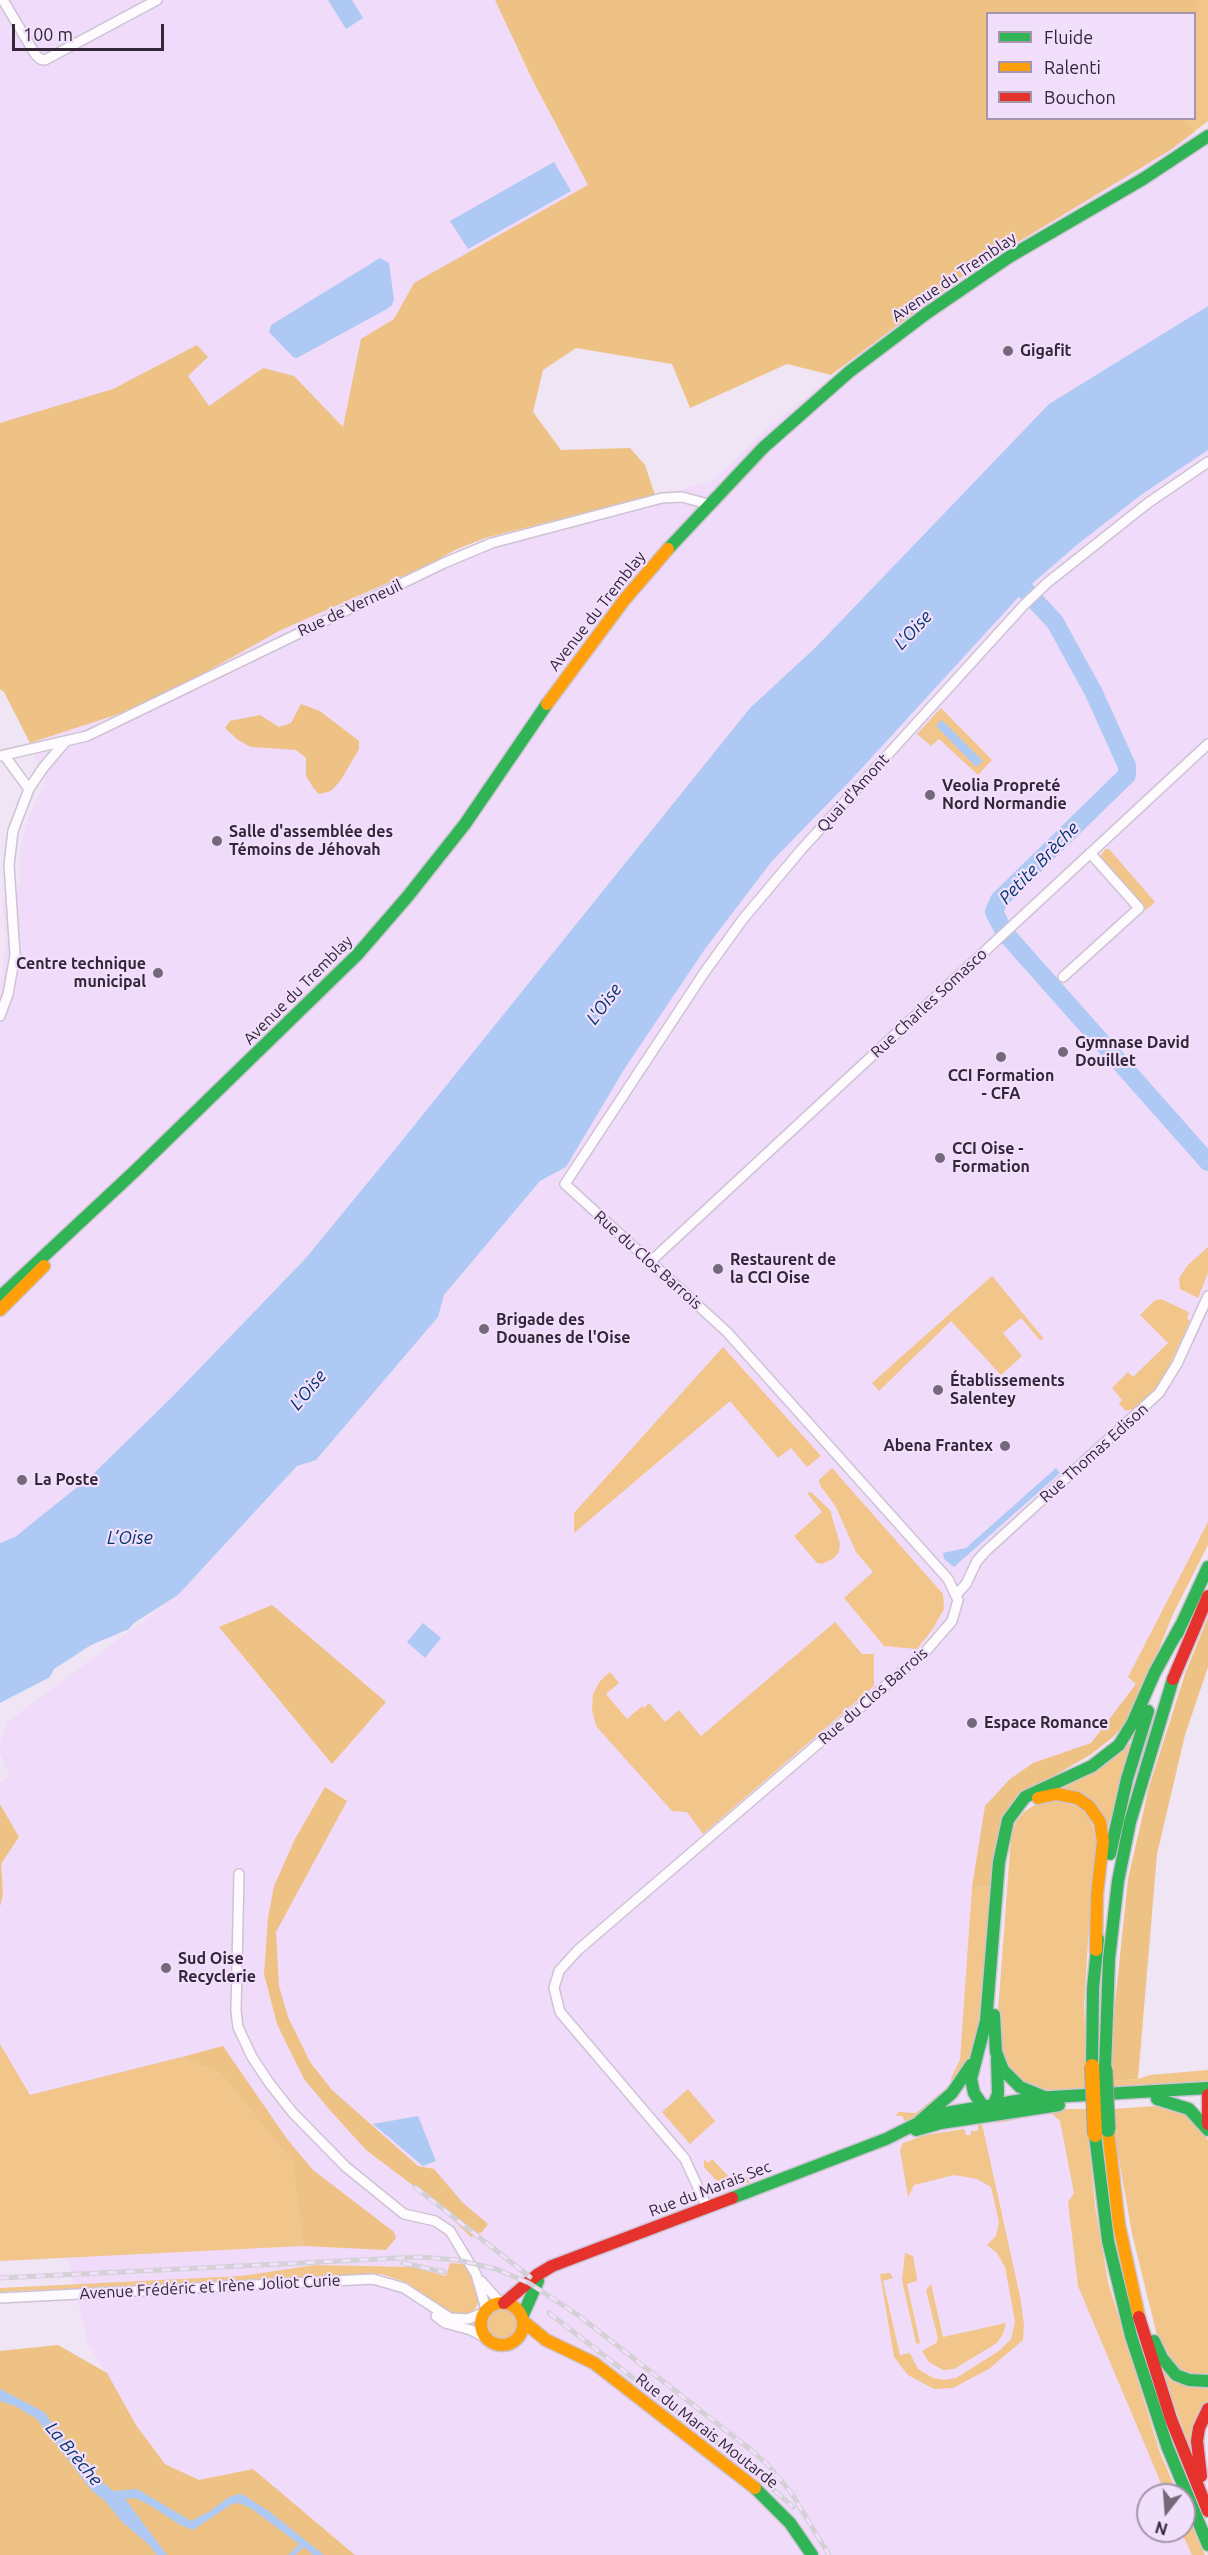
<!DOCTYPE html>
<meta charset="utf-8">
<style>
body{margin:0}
#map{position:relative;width:1208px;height:2555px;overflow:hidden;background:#f0e5f5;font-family:Ubuntu,sans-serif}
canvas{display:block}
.legend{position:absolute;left:986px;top:12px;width:210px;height:108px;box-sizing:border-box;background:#f2dffb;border:2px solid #a595ad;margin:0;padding:8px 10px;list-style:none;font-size:18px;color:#322638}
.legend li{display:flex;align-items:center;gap:12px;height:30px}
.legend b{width:30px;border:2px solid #a595ad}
.north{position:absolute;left:1136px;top:2483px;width:60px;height:60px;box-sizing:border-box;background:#f2dffb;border:2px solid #a595ad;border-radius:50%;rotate:197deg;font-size:16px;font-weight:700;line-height:24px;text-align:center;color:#322638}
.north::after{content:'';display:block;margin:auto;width:21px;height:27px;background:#74697a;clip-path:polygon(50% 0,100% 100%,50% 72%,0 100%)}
.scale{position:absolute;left:12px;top:24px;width:152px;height:27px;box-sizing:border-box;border:3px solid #322638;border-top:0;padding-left:8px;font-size:18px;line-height:21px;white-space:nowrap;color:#322638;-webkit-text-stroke:4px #f2dffb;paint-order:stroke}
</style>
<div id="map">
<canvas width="1208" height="2555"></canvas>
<ul class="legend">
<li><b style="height:8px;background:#30b455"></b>Fluide</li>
<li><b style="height:8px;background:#ff9f0a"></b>Ralenti</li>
<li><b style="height:8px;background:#e5322d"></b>Bouchon</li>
</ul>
<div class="north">N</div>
<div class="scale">100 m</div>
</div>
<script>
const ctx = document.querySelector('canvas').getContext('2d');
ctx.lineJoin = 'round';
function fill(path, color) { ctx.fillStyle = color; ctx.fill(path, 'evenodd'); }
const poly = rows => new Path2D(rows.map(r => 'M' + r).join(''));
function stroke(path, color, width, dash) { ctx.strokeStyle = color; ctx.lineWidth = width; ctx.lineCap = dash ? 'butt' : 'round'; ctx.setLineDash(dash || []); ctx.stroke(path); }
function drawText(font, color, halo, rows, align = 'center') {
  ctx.font = font + ' Ubuntu,sans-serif'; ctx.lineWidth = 4.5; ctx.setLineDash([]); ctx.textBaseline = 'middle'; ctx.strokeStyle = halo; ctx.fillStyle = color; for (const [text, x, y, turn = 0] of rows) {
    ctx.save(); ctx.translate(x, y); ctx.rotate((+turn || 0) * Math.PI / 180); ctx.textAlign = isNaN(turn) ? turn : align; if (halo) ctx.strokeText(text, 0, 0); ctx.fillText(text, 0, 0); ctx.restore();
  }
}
fill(poly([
 [0,0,495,0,530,76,588,185,370,437,0,443],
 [1194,132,1208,139,1208,306,1049,404,816,647,750,708,392,1153,305,1259,173,1396,91,1476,15,1537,0,1544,0,989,6,942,2,898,20,887,20,856,23,835,29,815,45,784,30,743,149,704,279,631,485,538,711,482,771,425,898,323,970,271,1169,151],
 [1208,450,1208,1530,1136,1684,1091,1743,985,1806,973,1924,1001,2039,1073,2117,1092,2285,1172,2495,1148,2495,1148,2531,1184,2531,1195,2555,355,2555,253,2469,199,2480,165,2464,136,2425,88,2344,30,2095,0,2044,0,1907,3,1894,1,1864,19,1837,0,1804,0,1782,10,1776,0,1754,0,1742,7,1722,178,1595,297,1466,316,1460,438,1317,444,1295,540,1181,566,1167,625,1068,705,949,771,861,851,780,1025,590,1078,544,1141,495]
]), '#f0dcfa');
fill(poly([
 [1048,0,1208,0,1208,121,1169,151,1063,119,1194,118,1194,14,1041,14],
 [941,708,992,760,978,775,939,739,931,746,917,734],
 [1105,849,1109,849,1155,902,1146,910,1100,857],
 [1208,1247,1208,1273,1198,1298,1180,1289,1179,1278,1187,1266],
 [992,1276,1044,1339,1040,1340,1021,1318,1003,1333,1022,1356,1001,1375,951,1321,879,1391,872,1383],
 [1161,1299,1189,1312,1187,1318,1190,1321,1165,1375,1155,1389,1137,1408,1126,1411,1119,1404,1122,1400,1112,1388,1128,1372,1133,1377,1168,1343,1140,1315,1154,1301],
 [723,1347,821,1456,807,1467,791,1448,778,1458,730,1401,574,1533,574,1513],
 [832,1468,943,1594,944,1609,932,1630,917,1649,884,1646,844,1598,873,1572,856,1552,836,1507,820,1485,819,1480],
 [811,1492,830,1510,840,1544,839,1552,834,1558,822,1564,817,1563,794,1536,822,1512,807,1493],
 [1208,1522,1208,1545,1174,1612,1141,1693,1136,1684,1128,1677],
 [835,1622,862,1654,874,1654,874,1686,703,1834,687,1812,672,1811,596,1726,592,1710,593,1694,600,1681,610,1672,619,1683,606,1694,627,1719,642,1706,644,1708,649,1703,665,1722,679,1710,701,1736],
 [1132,1742,1108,1828,1058,1789],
 [1045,1798,1086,1808,1099,1845,1088,1942,1084,2006,1089,2094,1055,2095,1023,2083,1001,2055,997,2025,1011,1837,1016,1822,1024,1812],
 [991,1886,977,2041,960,2078,916,2117,905,2121,902,2116,896,2116,898,2112,916,2113,951,2084,951,2078,960,2060,972,1887],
 [0,2044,30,2095,182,2057,221,2074,292,2161,303,2246,0,2261],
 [1208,2070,1208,2083,1112,2091,1113,2081,1138,2079,1150,2075],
 [688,2089,715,2121,690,2144,662,2112],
 [1155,2106,1180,2110,1205,2133,1208,2141,1208,2378,1180,2373,1157,2335,1132,2234,1115,2137,1113,2109],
 [1043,2109,1086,2109,1095,2206,1108,2282,1159,2450,1178,2495,1166,2495,1078,2286,1068,2202,1074,2193,1060,2121,1051,2113,997,2123,998,2117],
 [982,2124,1020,2296,1024,2325,1023,2340,989,2369,953,2388,934,2389,908,2375,894,2357,880,2274,890,2273,893,2278,883,2281,900,2355,910,2353,918,2369,933,2378,944,2380,956,2378,999,2351,1011,2339,1015,2322,1005,2267,997,2253,987,2245,996,2236,999,2222,991,2187,977,2179,954,2175,914,2185,908,2197,900,2150,903,2143,926,2135,964,2129,966,2135,971,2135,971,2131,978,2131,978,2125],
 [704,2159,708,2163,712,2159,730,2178,736,2174,750,2178,749,2183,726,2184,716,2180,704,2167],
 [905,2253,913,2256,917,2278,916,2281,907,2284,920,2343,918,2344,916,2343,902,2280],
 [450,2263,464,2264,475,2285,479,2301,473,2312,468,2315,454,2315,439,2309,408,2283,382,2274,0,2292,0,2288,241,2276,315,2265,412,2267,446,2276],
 [931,2284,943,2337,1006,2323,1003,2334,997,2343,954,2369,943,2370,929,2362,922,2351,936,2343,938,2339,926,2290],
 '487 2324a15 15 0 1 1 30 0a15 15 0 1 1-30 0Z',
 [1161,2369,1208,2385,1208,2402,1191,2451],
 [1184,2507,1205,2555,1192,2555,1181,2531,1184,2531]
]), '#f2c58b');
fill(poly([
 [495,0,1197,0,1195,16,1194,14,988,14,988,118,1183,119,1194,132,1169,151,970,271,831,375,787,364,690,408,672,364,576,348,543,370,533,412,561,450,630,448,645,465,655,495,485,538,455,550,428,565,279,631,149,704,30,743,4,692,0,689,0,423,113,389,197,345,208,357,188,376,209,406,263,368,294,376,343,427,361,339,394,319,414,283,588,185,532,79],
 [301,704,320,711,359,741,359,749,341,780,331,791,319,794,314,789,306,776,306,758,296,750,251,747,238,740,225,728,230,721,260,715,279,727,291,723],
 [272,1605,386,1702,332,1764,219,1627],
 [1208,1617,1208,1667,1185,1735,1157,1854,1138,2079,1113,2081,1111,2042,1128,1879,1149,1787,1185,1674],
 [1136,1684,1141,1693,1126,1723,1112,1738,1090,1755,1024,1793,991,1886,972,1887,985,1806,1010,1779,1033,1763,1091,1743],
 [325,1787,347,1801,276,1932,279,1986,288,2017,310,2062,332,2090,418,2166,434,2169,463,2203,488,2224,482,2232,471,2237,435,2202,366,2150,329,2109,304,2079,277,2024,264,1974,268,1918,274,1886,295,1839],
 [0,1804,19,1837,1,1864,3,1894,0,1907],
 [223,2046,287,2139,313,2170,394,2232,396,2238,386,2250,303,2246,292,2161,221,2074,182,2057],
 [58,2345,107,2373,136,2425,165,2464,199,2480,253,2469,355,2555,0,2555,0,2351]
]), '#eec185');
fill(poly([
 [328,0,352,0,363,18,346,29],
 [554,162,571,191,468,249,450,221],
 [380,258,389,263,394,299,392,305,387,309,297,358,293,357,269,332,271,325],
 [1208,306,1208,450,1141,495,1078,544,1025,590,851,780,772,861,705,949,625,1068,566,1167,540,1181,444,1295,438,1317,316,1460,297,1466,178,1595,134,1623,129,1629,91,1645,54,1669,50,1677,0,1703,0,1543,15,1537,91,1476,173,1396,305,1259,392,1153,750,708,816,647,1049,404],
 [942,720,983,761,976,767,936,726],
 [1056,1468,1060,1473,954,1567,944,1559,943,1553,966,1548],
 [423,1623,441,1638,425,1658,407,1642],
 [418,2116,436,2161,423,2166,373,2124],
 [0,2389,44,2412,84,2466,113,2491,137,2489,191,2521,210,2511,229,2497,239,2494,244,2495,270,2512,324,2555,313,2555,304,2547,295,2555,288,2555,299,2544,252,2509,239,2503,232,2504,193,2530,180,2525,148,2504,134,2498,125,2499,167,2555,157,2555,147,2543,122,2522,105,2501,91,2490,37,2419,15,2406,0,2401]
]), '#aec9f4');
stroke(poly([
 [1016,570,1025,590,1055,622,1093,691,1127,766,1127,775,999,900,994,912,1005,933,1208,1162]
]), '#aec9f4', 18);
const street = poly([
 [3,0,35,54,40,59,45,60,157,0],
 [4,755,29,789],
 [0,756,87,736,444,563,492,543,662,498,682,497,708,504],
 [1063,977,1139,908,1090,853],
 [0,1016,8,994,15,955,9,865,13,831,29,789,43,768,65,742],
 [650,1262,1208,744],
 [957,1594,966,1584,977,1561,986,1551,1159,1393,1177,1364,1208,1296],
 [239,1874,236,2011,238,2027,252,2057,270,2084,293,2113,346,2167,404,2214,435,2221,450,2231,476,2274,486,2309],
 [707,2207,685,2159,560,2012,554,1988,559,1971,578,1950,926,1651,952,1621,958,1600,948,1579,727,1332,565,1184,704,973,743,919,801,850,1024,605,1047,583,1148,503,1208,462],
 [481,2281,500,2302],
 [0,2298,373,2279,404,2288,450,2318,468,2319,483,2313],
 [436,2316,445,2323,471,2330,486,2338]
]);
const fast = poly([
 [668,549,763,448,849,372,927,313,1009,257,1143,179,1208,136],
 [0,1297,136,1170,357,955,408,896,465,824,547,704],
 [1177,1634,1208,1567],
 [1110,1854,1127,1779,1148,1711],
 [994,2015,996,2052,1003,2070,1020,2087,1047,2098],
 [997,2058,998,2094,989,2115,974,2093,971,2079,986,2021,999,1862,1008,1820,1025,1797,1092,1766,1119,1745,1133,1722,1155,1672,1181,1625],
 [1092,2066,1093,1988,1098,1939],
 [1105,2069,1109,1959,1118,1881,1130,1822,1173,1679],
 [1157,2099,1189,2109,1208,2130],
 [920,2121,952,2093,971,2065],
 [916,2130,941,2123,1059,2105],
 [1095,2135,1108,2241,1131,2336,1167,2446,1208,2545],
 [732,2198,886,2139,934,2115,1034,2098,1208,2088],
 [522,2317,538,2281],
 [1154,2341,1162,2358,1176,2375,1189,2380,1208,2381],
 [755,2488,790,2523,812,2555]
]);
const slow = poly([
 [547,704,625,599,668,549],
 [0,1310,44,1266],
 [1038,1798,1057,1794,1077,1798,1089,1806,1100,1822,1103,1841,1097,1894,1096,1950],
 [1108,2130,1119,2225,1139,2317],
 '481 2324a21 21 0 1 1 42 0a21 21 0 1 1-42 0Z',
 [523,2321,546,2340,594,2363,755,2488]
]);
const jam = poly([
 [1173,1679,1208,1596],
 [1208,2095,1208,2124],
 [504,2303,537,2275,552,2266,732,2198],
 [1139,2317,1171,2419,1208,2511],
 [1201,2476,1197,2441,1199,2428,1208,2409]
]);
stroke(street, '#cec3d3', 12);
stroke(fast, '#cec3d3', 15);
stroke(slow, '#cec3d3', 15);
stroke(jam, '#cec3d3', 15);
stroke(street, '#fdfbfe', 9);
stroke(fast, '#30b455', 12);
stroke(slow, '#ff9f0a', 12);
stroke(jam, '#e5322d', 12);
const rail = poly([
 [415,2187,530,2277],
 [403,2263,444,2272],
 [0,2278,420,2257,458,2260,496,2269,529,2283,578,2315,751,2450,769,2466,792,2494,829,2555],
 [549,2313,747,2466,793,2507]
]);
stroke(rail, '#d3d0d6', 5);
stroke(rail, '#f2dffb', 3, [9]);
const fastBridge = poly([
 [1105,2069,1108,2130]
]);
const slowBridge = poly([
 [1092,2066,1095,2135]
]);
stroke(fastBridge, '#97a4ac', 16, []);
stroke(slowBridge, '#97a4ac', 16, []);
stroke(fastBridge, '#30b455', 14);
stroke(slowBridge, '#ff9f0a', 14);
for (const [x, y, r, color] of [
 [1008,351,6,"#74697a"],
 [930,795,6,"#74697a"],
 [217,841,6,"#74697a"],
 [158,973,6,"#74697a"],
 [1063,1052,6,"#74697a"],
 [1001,1057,6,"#74697a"],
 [940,1158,6,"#74697a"],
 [718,1269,6,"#74697a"],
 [484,1329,6,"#74697a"],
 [938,1390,6,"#74697a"],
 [1005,1446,6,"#74697a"],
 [22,1480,6,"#74697a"],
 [972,1723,6,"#74697a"],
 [166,1968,6,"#74697a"]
]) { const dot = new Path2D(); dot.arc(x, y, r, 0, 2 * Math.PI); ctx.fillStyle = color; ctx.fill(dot); stroke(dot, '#f2dffb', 2); }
drawText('16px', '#322638', '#f2dffb', [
 ["Avenue du Tremblay",954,277,-34],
 ["Rue de Verneuil",350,608,-25],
 ["Avenue du Tremblay",597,611,-52],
 ["Quai d'Amont",853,793,-48],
 ["Avenue du Tremblay",298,990,-45],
 ["Rue Charles Somasco",929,1003,-43],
 ["Rue du Clos Barrois",648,1260,42],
 ["Rue Thomas Edison",1094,1453,-42],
 ["Rue du Clos Barrois",873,1696,-41],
 ["Rue du Marais Sec",710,2189,-21],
 ["Avenue Frédéric et Irène Joliot Curie",210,2287,-3],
 ["Rue du Marais Moutarde",707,2431,38]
]);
drawText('bold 16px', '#322638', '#f2dffb', [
 ["Gigafit",1020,351],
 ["Veolia Propreté",942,786],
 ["Nord Normandie",942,804],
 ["Salle d'assemblée des",229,832],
 ["Témoins de Jéhovah",229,850],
 ["Centre technique",146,964,"right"],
 ["municipal",146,982,"right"],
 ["Gymnase David",1075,1043],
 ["Douillet",1075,1061],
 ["CCI Formation",1001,1076,"center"],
 ["- CFA",1001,1094,"center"],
 ["CCI Oise -",952,1149],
 ["Formation",952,1167],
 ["Restaurent de",730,1260],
 ["la CCI Oise",730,1278],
 ["Brigade des",496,1320],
 ["Douanes de l'Oise",496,1338],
 ["Établissements",950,1381],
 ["Salentey",950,1399],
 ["Abena Frantex",993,1446,"right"],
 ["La Poste",34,1480],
 ["Espace Romance",984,1723],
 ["Sud Oise",178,1959],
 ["Recyclerie",178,1977]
], 'left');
drawText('italic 18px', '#00366e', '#f2dffb', [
 ["L'Oise",913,630,-47],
 ["Petite Brèche",1039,863,-46],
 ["L'Oise",604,1004,-53],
 ["L'Oise",308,1390,-50],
 ["L’Oise",130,1538],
 ["La Brèche",74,2454,50]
]);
</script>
